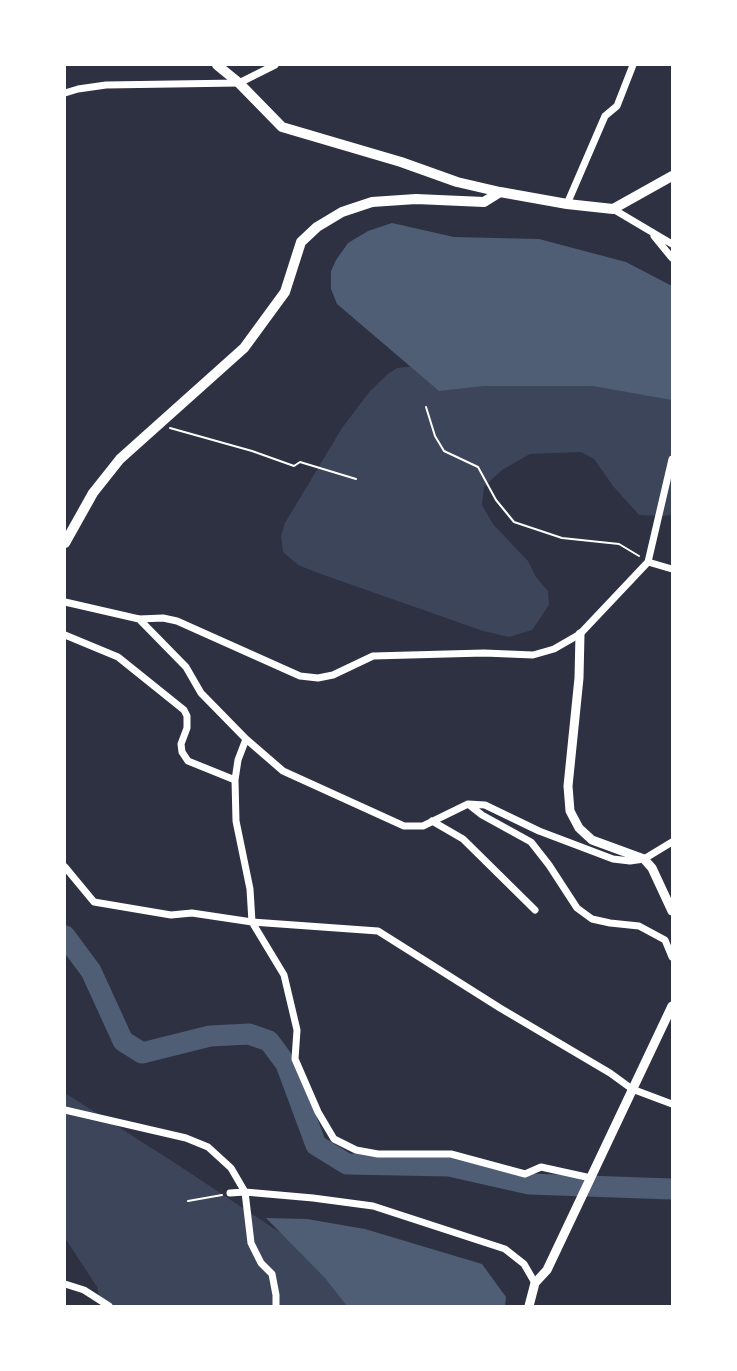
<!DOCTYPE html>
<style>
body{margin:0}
#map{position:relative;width:737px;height:1371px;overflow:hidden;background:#2d3142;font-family:"Golos Text",sans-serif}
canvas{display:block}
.frame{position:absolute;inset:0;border:66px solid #fff;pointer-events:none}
</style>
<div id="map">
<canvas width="737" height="1371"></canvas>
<div class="frame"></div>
</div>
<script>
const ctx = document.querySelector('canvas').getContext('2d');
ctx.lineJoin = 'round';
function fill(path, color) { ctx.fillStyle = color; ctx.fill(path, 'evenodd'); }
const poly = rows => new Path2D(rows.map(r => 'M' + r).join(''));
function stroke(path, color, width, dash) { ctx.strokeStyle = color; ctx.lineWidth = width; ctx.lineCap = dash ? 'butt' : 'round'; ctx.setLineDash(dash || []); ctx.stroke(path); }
fill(poly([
 [417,366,672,373,672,515,662,516,639,515,613,486,594,459,581,452,530,454,502,470,484,487,482,505,493,524,528,561,536,577,548,591,549,605,532,630,509,637,483,631,318,573,298,565,283,552,281,536,285,523,342,428,370,391,389,373,397,368],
 [65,1093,172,1161,391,1306,101,1306,97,1287,65,1238]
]), '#3c4559');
fill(poly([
 [392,223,454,237,539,239,626,262,672,286,672,400,593,386,484,386,439,391,337,304,331,289,331,271,336,260,348,243,368,231],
 [266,1218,307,1219,365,1229,482,1264,506,1297,505,1306,347,1306,325,1278]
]), '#4f5d75');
stroke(poly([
 [65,936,91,971,123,1041,142,1053,210,1036,249,1034,269,1041,286,1064,316,1145,347,1164,449,1166,529,1184,672,1189]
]), '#4f5d75', 21);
stroke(poly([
 [426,407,435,436,444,451,478,467,496,500,514,522,562,538,619,544,639,556],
 [170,428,252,451,294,466,300,462,356,479],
 [188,1201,222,1195]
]), '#fff', 2);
stroke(poly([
 [65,93,78,89,106,85,239,83,275,65],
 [567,204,605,116,617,106,633,65],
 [613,209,672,244],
 [654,236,672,258],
 [648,562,672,569],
 [65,602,139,619,163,618,177,621,300,676,318,678,333,675,373,656,484,653,533,655,554,649,580,634,648,562,672,459],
 [139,619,186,667,201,693,246,739,283,771,404,826,423,826,468,804,482,815,531,842,549,865,577,908,592,919,610,923,639,926,665,940,672,957],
 [65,635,118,657,184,710,187,716,187,728,181,744,182,752,188,761,235,780],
 [246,739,238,760,235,780,236,821,250,889,252,922,284,975,297,1030,295,1059,318,1112,334,1139,356,1150,378,1154,451,1154,525,1174,541,1167,591,1178],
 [468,804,485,805,539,831,613,859,630,861,644,859,672,842],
 [432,821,463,839,535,910],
 [65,867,94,902,171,915,192,913,252,922,378,931,500,1008,610,1073,632,1089,672,1104],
 [65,1110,186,1138,208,1147,231,1168,245,1192,251,1243,261,1263,272,1274,276,1295,276,1306],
 [230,1193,245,1192,313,1198,373,1206,505,1249,524,1264,535,1283],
 [65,1284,84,1290,109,1306]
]), '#fff', 7);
stroke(poly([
 [580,634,579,678,568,786,570,811,579,828,592,840,644,859,652,868,672,911],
 [529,1306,535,1283,547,1270,672,1006]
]), '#fff', 9);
stroke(poly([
 [217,65,239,83,282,127,401,162,457,182,500,192,567,204,613,209,672,176],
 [65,543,93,493,120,459,244,348,285,292,301,242,317,227,342,212,372,202,416,199,484,202,500,192]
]), '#fff', 10);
</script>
